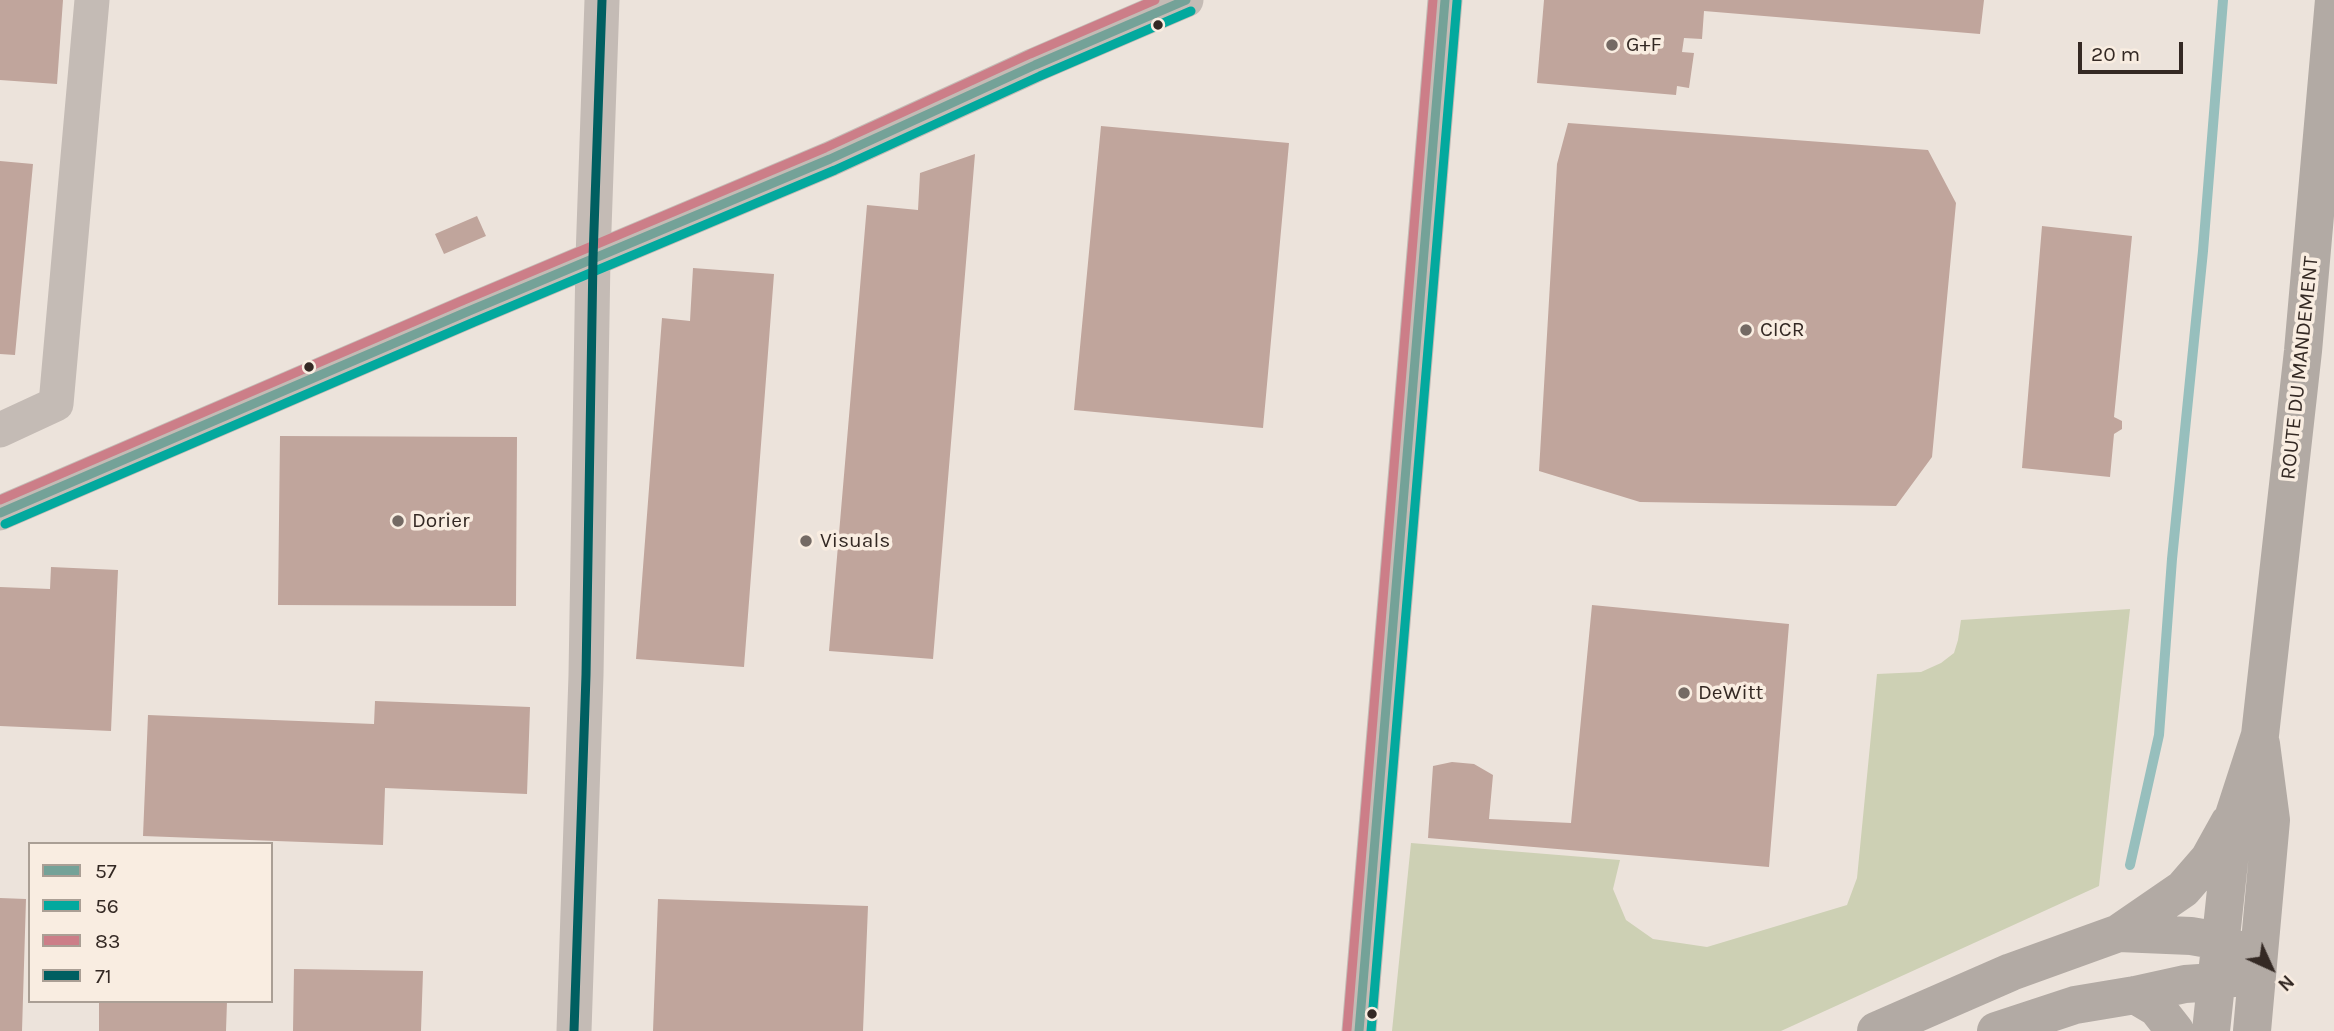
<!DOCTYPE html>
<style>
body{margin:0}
#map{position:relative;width:2334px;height:1031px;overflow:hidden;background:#ece3db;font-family:Karla,sans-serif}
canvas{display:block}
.legend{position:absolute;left:28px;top:842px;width:245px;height:161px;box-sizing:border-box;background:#f9ede1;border:2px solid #aa9f95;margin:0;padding:9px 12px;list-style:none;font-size:21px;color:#342924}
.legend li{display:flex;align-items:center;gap:14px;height:35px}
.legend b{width:35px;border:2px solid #aa9f95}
.north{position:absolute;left:2236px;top:933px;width:70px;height:70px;-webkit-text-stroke:5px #f9ede1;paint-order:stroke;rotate:135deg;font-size:19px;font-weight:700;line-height:28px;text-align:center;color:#342924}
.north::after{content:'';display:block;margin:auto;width:24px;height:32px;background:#342924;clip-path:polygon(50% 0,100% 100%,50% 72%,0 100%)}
.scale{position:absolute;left:2078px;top:42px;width:105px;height:32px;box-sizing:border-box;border:4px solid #342924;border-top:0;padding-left:9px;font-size:21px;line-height:24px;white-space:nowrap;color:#342924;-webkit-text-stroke:5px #f9ede1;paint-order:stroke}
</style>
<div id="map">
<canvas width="2334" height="1031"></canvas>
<ul class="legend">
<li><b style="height:9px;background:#74a298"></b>57</li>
<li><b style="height:9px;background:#03a99e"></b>56</li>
<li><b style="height:9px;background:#cc7e88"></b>83</li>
<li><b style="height:9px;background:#005f61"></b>71</li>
</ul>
<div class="north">N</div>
<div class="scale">20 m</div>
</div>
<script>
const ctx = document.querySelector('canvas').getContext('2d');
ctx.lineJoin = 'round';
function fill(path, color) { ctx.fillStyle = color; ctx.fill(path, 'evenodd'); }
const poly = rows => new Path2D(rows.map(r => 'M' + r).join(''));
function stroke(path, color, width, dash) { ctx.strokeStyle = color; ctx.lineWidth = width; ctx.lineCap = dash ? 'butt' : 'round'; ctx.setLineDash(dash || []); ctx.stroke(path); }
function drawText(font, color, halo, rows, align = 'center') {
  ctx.font = font + ' Karla,sans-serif'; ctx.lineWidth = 7; ctx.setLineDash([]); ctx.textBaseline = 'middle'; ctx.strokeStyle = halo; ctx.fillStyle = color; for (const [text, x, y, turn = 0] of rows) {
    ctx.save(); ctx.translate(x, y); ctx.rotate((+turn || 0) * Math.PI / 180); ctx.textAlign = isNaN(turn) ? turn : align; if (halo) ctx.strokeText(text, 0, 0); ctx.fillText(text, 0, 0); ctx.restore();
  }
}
fill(poly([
 [2130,609,2099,886,1781,1031,1392,1031,1411,843,1620,860,1613,889,1626,920,1653,939,1707,947,1847,905,1857,878,1877,674,1921,672,1941,663,1954,653,1958,640,1961,620]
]), '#cdd0b4');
stroke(poly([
 [2130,865,2159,735,2172,559,2203,251,2223,0]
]), '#97bfbd', 10);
fill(poly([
 [0,0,63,0,57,84,0,80],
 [1544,0,1984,0,1980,34,1704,11,1702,39,1684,38,1682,52,1694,53,1689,88,1677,86,1676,95,1537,83],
 [1568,123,1928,150,1956,203,1932,457,1896,506,1640,502,1539,471,1557,164],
 [1101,126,1289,143,1263,428,1074,410],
 [975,154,933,659,829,651,867,205,918,210,920,173],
 [0,161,33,164,15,355,0,354],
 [477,216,486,236,444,254,435,234],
 [2042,226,2132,236,2114,417,2122,421,2122,429,2114,434,2110,477,2022,468],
 [693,268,774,274,744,667,636,659,662,318,690,321],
 [280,436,517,437,516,606,278,605],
 [51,567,118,570,111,731,0,726,0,587,50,589],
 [1592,605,1789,624,1769,867,1428,838,1433,766,1452,762,1474,764,1493,775,1489,819,1571,823],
 [375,701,530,707,527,794,385,788,383,845,143,836,148,715,374,724],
 [0,898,26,899,22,1031,0,1031],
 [658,899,868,906,863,1031,653,1031],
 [294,969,423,971,421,1031,293,1031],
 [99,1001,227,1001,226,1031,99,1031]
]), '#c0a59c');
stroke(poly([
 [0,430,56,404,92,0],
 [0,513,469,311,830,159,1035,65,1186,0],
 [574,1031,586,675,593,258,602,0],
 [1359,1031,1445,0]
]), '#c4bbb5', 35);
stroke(poly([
 [2119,933,2191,936,2220,941,2243,953],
 [2135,995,2157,1008,2175,1031],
 [1876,1031,2011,972,2119,933,2183,889,2209,859,2229,823],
 [1996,1031,2075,1005,2135,995,2185,984,2215,982,2238,977],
 [2211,1031,2234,815,2260,735,2303,351,2334,0],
 [2252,1031,2271,820,2261,744]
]), '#b2aaa4', 38);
stroke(poly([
 [0,513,469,311,830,159,1035,65,1186,0],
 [1359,1031,1445,0]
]), '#74a298', 9);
stroke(poly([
 [5,524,474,322,835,170,1040,76,1191,11],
 [1371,1031,1457,1]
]), '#03a99e', 9);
stroke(poly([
 [0,500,464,300,825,148,1030,54,1155,0],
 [1347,1030,1433,0]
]), '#cc7e88', 9);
stroke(poly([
 [574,1031,586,675,593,258,602,0]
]), '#005f61', 9);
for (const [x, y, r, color] of [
 [1158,25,6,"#342924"],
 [1612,45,7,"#746a64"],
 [1746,330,7,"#746a64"],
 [309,367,6,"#342924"],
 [398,521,7,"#746a64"],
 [806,541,7,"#746a64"],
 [1684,693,7,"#746a64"],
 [1372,1014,6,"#342924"]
]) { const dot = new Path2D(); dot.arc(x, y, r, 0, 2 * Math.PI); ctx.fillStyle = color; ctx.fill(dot); stroke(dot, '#f9ede1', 2.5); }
drawText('21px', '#342924', '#f9ede1', [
 ["G+F",1626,45],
 ["CICR",1760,330],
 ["Dorier",412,521],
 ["Visuals",820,541],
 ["DeWitt",1698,693]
], 'left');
drawText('21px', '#342924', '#f9ede1', [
 ["ROUTE DU MANDEMENT",2300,368,-84]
]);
</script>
